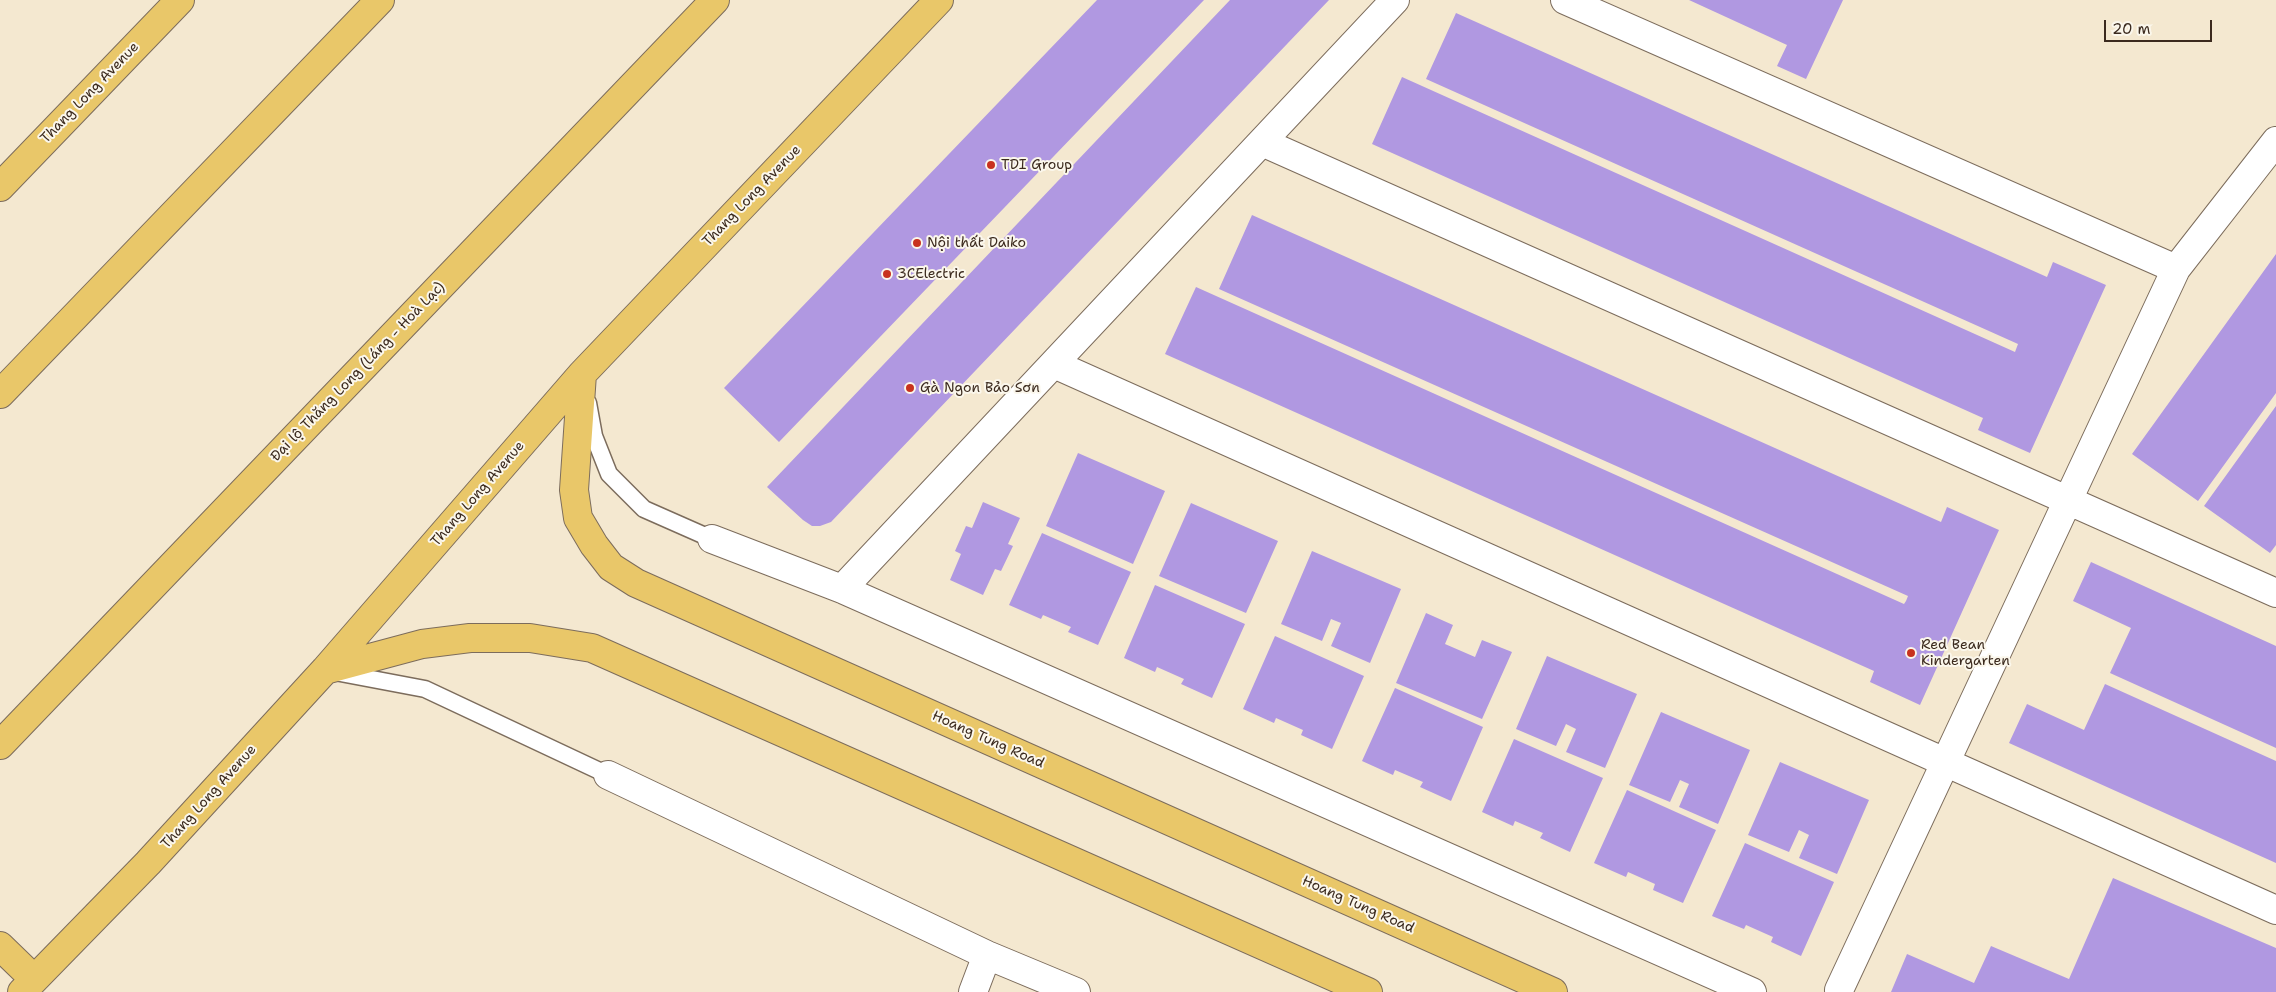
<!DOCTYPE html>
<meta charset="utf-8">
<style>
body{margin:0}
#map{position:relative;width:2276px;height:992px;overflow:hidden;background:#f4e8d0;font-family:"Shantell Sans",sans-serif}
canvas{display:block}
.scale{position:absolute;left:2104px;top:20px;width:108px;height:22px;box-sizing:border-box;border:2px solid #3b2a1e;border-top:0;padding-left:6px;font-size:15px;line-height:18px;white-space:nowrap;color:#3b2a1e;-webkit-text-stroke:4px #fbf7ec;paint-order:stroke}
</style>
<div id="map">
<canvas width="2276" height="992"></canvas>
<div class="scale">20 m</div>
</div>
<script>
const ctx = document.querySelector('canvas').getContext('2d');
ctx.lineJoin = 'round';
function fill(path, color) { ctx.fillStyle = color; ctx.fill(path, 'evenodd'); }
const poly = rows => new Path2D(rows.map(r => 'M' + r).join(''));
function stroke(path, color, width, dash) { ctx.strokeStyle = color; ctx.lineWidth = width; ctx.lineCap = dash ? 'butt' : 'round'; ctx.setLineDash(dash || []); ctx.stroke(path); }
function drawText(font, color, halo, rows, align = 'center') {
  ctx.font = font + ' "Shantell Sans",sans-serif'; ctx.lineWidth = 4; ctx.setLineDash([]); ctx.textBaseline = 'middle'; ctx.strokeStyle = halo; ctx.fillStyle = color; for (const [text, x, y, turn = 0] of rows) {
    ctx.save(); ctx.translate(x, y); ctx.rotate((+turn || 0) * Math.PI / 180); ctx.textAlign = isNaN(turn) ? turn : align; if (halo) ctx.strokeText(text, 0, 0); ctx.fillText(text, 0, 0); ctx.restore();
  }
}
fill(poly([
 [1097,0,1204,0,779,442,724,388],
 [1230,0,1329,0,831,522,820,526,812,526,803,520,767,487],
 [1689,0,1843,0,1806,79,1777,66,1787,45],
 [1456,13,2047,277,2053,262,2106,285,2030,453,1978,430,1983,418,1372,144,1402,77,2015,352,2018,344,1426,79],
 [1252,215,1941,522,1947,507,1999,530,1920,705,1870,682,1874,671,1165,354,1196,287,1904,604,1906,601,1908,596,1219,289],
 [2276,254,2276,393,2198,501,2132,454],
 [2276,406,2276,545,2270,553,2204,506],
 [1078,453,1165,491,1133,564,1046,526],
 [983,502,1020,518,1008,544,1013,546,1001,571,995,569,983,595,950,580,961,554,955,551,966,526,972,528],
 [1191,503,1278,541,1246,613,1159,576],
 [1042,533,1131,572,1098,645,1068,632,1071,627,1043,615,1041,619,1009,605],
 [1312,551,1401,589,1370,663,1331,646,1341,623,1331,619,1322,641,1281,624],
 [2091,562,2276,646,2276,748,2110,673,2131,628,2073,601],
 [1155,585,1245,624,1212,698,1181,684,1184,679,1157,667,1155,672,1124,658],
 [1426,613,1453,625,1445,644,1475,657,1482,640,1512,652,1482,719,1396,683],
 [1275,636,1364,676,1332,749,1301,735,1303,730,1276,718,1274,723,1243,709],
 [1547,656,1637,694,1605,768,1566,752,1576,729,1566,724,1556,746,1516,729],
 [2105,684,2276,761,2276,863,2009,743,2027,704,2084,730],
 [1395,688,1483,727,1451,801,1420,787,1423,782,1395,770,1393,775,1362,761],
 [1661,712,1750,750,1718,824,1679,807,1689,784,1680,780,1670,802,1629,785],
 [1514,739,1603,778,1570,852,1540,838,1543,833,1515,821,1513,826,1482,812],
 [1780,762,1869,800,1837,874,1799,858,1809,835,1799,830,1789,852,1748,835],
 [1627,790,1716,830,1683,903,1653,890,1655,884,1628,872,1626,877,1594,863],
 [1745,843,1834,882,1801,956,1771,942,1773,937,1746,925,1744,929,1712,916],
 [2113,878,2276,948,2276,992,1891,992,1907,954,1974,983,1991,946,2069,979]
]), '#b098e1');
const service = poly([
 [588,403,594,436,609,474,644,509,712,539],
 [335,672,425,689,608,775]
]);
const minor = poly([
 [1565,0,2176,269],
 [1262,142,2276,593],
 [1054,364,2276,910],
 [712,539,842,589,1752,992],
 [842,589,1395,0],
 [608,775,987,955,1076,992],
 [1839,990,2176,269,2276,141],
 [973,992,987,955]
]);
const primary = poly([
 [0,187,180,0],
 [582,374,574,490,578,518,594,545,611,567,636,583,1553,992],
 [325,670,422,644,470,638,530,638,592,648,1368,992],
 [0,946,34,979],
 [22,992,148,863,325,670,582,374,939,0]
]);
const motorway = poly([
 [0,394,380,0],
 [0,745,715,0]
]);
stroke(service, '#7c6c5c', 19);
stroke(minor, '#7c6c5c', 30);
stroke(primary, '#7c6c5c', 30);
stroke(motorway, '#7c6c5c', 30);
stroke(service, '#fff', 16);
stroke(minor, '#fff', 28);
stroke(primary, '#e9c769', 28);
stroke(motorway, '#e9c769', 28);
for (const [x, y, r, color] of [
 [991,165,5,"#c8321e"],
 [917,243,5,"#c8321e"],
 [887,274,5,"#c8321e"],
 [910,388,5,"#c8321e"],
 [1911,653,5,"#c8321e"]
]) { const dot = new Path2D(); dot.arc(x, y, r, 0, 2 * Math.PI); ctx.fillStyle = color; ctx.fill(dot); stroke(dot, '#fbf7ec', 2); }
drawText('14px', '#3b2a1e', '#fbf7ec', [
 ["Thang Long Avenue",90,93,-46],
 ["Thang Long Avenue",752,196,-46],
 ["Đại lộ Thăng Long (Láng - Hoà Lạc)",358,372,-46],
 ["Thang Long Avenue",478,494,-49],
 ["Hoang Tung Road",988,740,24],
 ["Thang Long Avenue",209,797,-48],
 ["Hoang Tung Road",1358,905,24]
]);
drawText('14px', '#3b2a1e', '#fbf7ec', [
 ["TDI Group",1001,165],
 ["Nội thất Daiko",927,243],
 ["3CElectric",897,274],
 ["Gà Ngon Bảo Sơn",920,388],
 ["Red Bean",1921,645],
 ["Kindergarten",1921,661]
], 'left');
</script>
